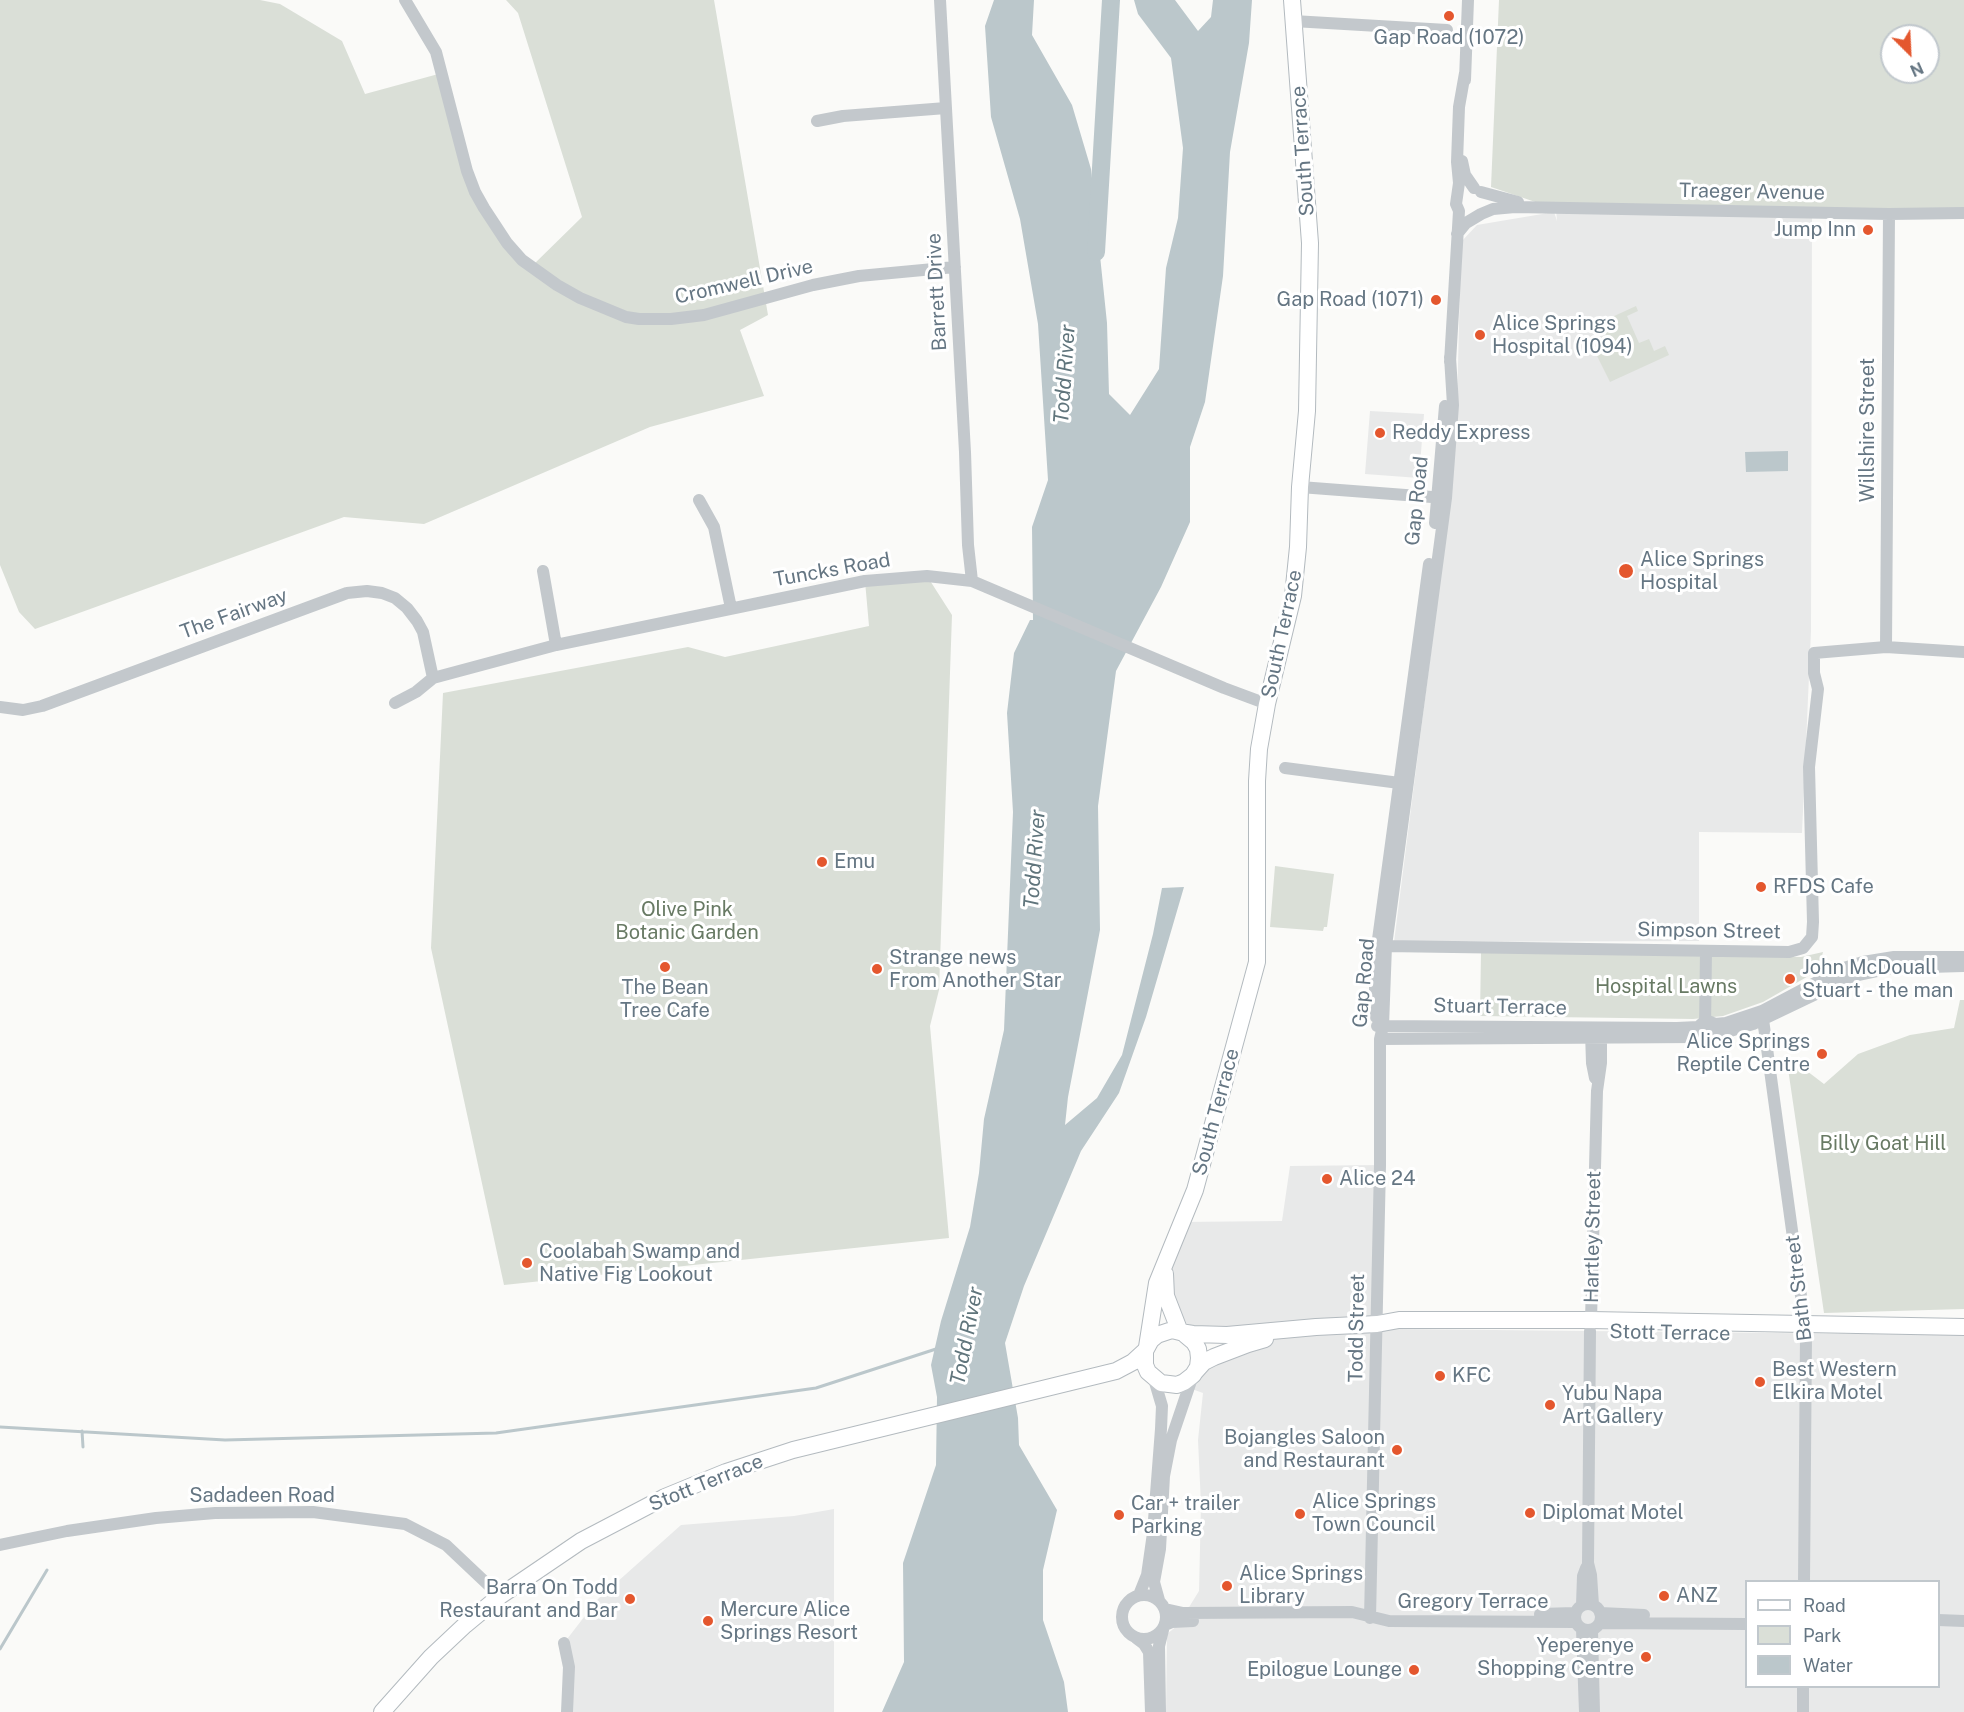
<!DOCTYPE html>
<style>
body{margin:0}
#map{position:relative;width:1964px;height:1712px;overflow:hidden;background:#fafaf8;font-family:"Public Sans",sans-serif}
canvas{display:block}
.legend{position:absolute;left:1745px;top:1580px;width:195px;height:108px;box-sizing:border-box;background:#fff;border:2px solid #c1c8cd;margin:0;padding:8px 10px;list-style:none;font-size:18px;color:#657683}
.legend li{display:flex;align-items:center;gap:12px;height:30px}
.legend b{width:30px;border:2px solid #c1c8cd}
.north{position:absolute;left:1880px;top:24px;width:60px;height:60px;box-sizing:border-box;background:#fff;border:2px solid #c1c8cd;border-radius:50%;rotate:156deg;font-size:16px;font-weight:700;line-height:24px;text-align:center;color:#657683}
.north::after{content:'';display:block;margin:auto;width:21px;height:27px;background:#e4572e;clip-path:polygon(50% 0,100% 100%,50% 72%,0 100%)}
</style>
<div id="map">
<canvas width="1964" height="1712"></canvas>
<ul class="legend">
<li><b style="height:8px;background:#fff"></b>Road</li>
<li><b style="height:16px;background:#dadfd7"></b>Park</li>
<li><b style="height:16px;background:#bbc7cb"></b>Water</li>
</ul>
<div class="north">N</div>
</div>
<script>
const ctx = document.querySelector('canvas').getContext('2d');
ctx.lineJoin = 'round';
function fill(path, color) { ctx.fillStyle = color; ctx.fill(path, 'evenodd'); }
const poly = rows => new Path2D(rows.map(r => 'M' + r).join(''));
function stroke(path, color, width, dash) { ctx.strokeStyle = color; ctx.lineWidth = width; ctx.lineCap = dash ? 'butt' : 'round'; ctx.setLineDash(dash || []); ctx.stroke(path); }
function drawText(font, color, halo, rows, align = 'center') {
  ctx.font = font + ' "Public Sans",sans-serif'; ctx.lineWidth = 6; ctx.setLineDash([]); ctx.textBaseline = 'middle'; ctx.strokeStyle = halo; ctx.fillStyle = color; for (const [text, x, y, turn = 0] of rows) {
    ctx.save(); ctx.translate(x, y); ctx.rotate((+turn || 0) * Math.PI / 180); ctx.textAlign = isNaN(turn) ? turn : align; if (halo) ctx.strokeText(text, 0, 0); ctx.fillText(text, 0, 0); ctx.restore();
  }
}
fill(poly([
 [1556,209,1812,212,1811,631,1802,833,1699,832,1699,941,1394,942,1449,510,1457,406,1461,242,1477,225,1554,212,1557,221],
 [1370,411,1424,414,1419,478,1365,474],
 [1380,1165,1377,1325,1399,1329,1964,1335,1964,1712,1166,1712,1167,1634,1178,1625,1199,1591,1201,1505,1198,1440,1203,1393,1189,1388,1190,1378,1248,1344,1188,1335,1166,1296,1180,1222,1282,1221,1290,1166],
 [1746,1582,1938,1582,1938,1686,1746,1686],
 [834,1509,834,1712,567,1712,564,1643,598,1599,681,1525,794,1516]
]), '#e8e9e9');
fill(poly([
 [0,0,260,0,280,4,342,41,365,94,442,73,475,192,531,267,582,217,518,13,506,0,714,0,768,315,740,330,764,396,650,427,424,524,344,517,35,629,19,612,0,565],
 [1499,0,1964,0,1964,213,1556,209,1491,187],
 [1892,36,1928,36,1928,72,1892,72],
 [1636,306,1638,311,1627,316,1639,343,1649,339,1654,351,1665,346,1669,355,1610,382,1590,342,1606,335,1599,323],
 [927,576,952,615,939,990,930,1026,949,1238,504,1285,431,948,443,693,688,647,725,657,869,626,865,581],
 [1275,866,1334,874,1327,927,1324,927,1323,931,1270,927],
 [1481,952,1801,957,1823,952,1819,967,1812,974,1763,1002,1723,1016,1693,1019,1480,1016],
 [1960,1000,1964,1000,1964,1309,1824,1313,1786,1055,1824,1084,1858,1054,1910,1035,1954,1028]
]), '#dadfd7');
fill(poly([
 [994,0,1034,0,1032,35,1072,105,1091,169,1107,323,1109,394,1130,415,1159,369,1166,268,1178,218,1183,148,1171,58,1138,14,1134,0,1175,0,1198,31,1211,17,1213,0,1252,0,1249,43,1230,152,1223,276,1205,402,1190,447,1190,522,1161,587,1116,671,1098,806,1100,930,1068,1097,1065,1125,1097,1098,1122,1055,1153,934,1162,888,1184,887,1146,1017,1119,1093,1081,1151,1024,1286,1005,1343,1018,1418,1019,1445,1057,1510,1043,1570,1043,1620,1064,1682,1068,1712,882,1712,904,1662,903,1563,936,1465,937,1397,931,1365,941,1321,970,1227,979,1173,984,1119,1004,1030,1013,812,1007,713,1014,653,1030,620,1033,620,1032,527,1048,480,1038,324,1020,219,991,117,985,26],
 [1788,451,1788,471,1746,472,1745,452]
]), '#bbc7cb');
stroke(poly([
 [0,1427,225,1440,496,1433,816,1388,936,1349],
 [82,1431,83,1447],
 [0,1649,47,1570]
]), '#bbc7cb', 3);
stroke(poly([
 [1096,252,1111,0]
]), '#bbc7cb', 18);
const secondary = poly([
 [1165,1274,1166,1296,1180,1332],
 [1182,1332,1194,1342,1198,1349,1199,1358,1198,1367,1193,1375,1184,1382,1177,1385,1161,1383,1148,1372,1145,1365,1145,1351,1151,1340,1157,1335,1172,1330,1180,1332,1193,1334,1227,1335,1316,1327,1377,1324,1399,1320,1591,1320,1964,1327],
 [1147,1347,1157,1283,1195,1190,1257,962,1257,781,1259,749,1267,704,1293,596,1298,547,1300,487,1307,411,1310,243,1292,0],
 [1195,1372,1204,1362,1214,1357,1248,1344,1265,1339],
 [382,1712,431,1657,465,1625,500,1596,581,1541,665,1497,726,1472,793,1450,1116,1371,1133,1362,1145,1351]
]);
stroke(secondary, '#b3babf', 18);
stroke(poly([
 [405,0,436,52,467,171,475,192,484,208,507,243,522,260,557,285,580,298,626,317,639,319,671,319,704,315,813,285,859,276,955,267],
 [940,0,965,452,968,545,972,581],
 [1293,21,1447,30],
 [1465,80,1468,0],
 [817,121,843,116,946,108],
 [1462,161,1465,175,1474,188],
 [1481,192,1518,202],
 [1457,234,1466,223,1481,214,1493,209,1515,207,1889,214,1964,213],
 [1450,362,1459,211,1456,204,1459,183,1457,162,1459,107,1465,73],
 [1300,487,1445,498],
 [699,500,714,527,731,608],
 [1435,523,1445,406],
 [543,571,556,645],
 [1886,647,1889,214],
 [395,703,416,692,433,678,556,645,865,581,927,576,972,581,1224,688,1267,704],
 [0,707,23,710,42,706,347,593,367,591,382,593,395,598,407,608,417,621,423,632,433,678],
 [1285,768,1407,784],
 [1386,946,1789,952,1803,948,1812,937,1813,922,1809,767,1818,689,1814,673,1814,653,1886,647,1964,652],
 [1762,1012,1805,1325],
 [1376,1017,1375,987,1376,954,1429,564],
 [1377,1026,1677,1028,1698,1027,1706,1020,1715,1024,1726,1023,1762,1011,1815,983,1844,968,1863,962,1894,957,1964,957],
 [1705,1028,1706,951],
 [1591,1032,1592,1063,1595,1078],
 [1380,1039,1695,1037,1727,1032,1753,1024,1843,981,1859,975,1892,968,1964,966],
 [1591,1320,1597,1091,1601,1063,1601,1031],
 [1590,1331,1588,1563,1591,1575,1593,1605],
 [0,1545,67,1531,156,1518,215,1513,313,1512,405,1524,446,1545,500,1596],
 [1804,1582,1806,1335],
 '1122 1617a22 22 0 1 1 44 0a22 22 0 1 1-44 0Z',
 [1139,1595,1147,1575,1153,1533,1161,1429,1162,1406,1154,1379],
 [1159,1600,1154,1582,1160,1549,1164,1476,1171,1440,1193,1375],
 '1575 1617a13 13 0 1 1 26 0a13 13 0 1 1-26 0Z',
 [1582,1605,1583,1576,1586,1568],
 [1165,1609,1183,1613,1352,1612,1389,1621,1575,1622],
 [1600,1613,1644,1615],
 [1540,1614,1575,1613],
 [1370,1618,1380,1165,1380,1039,1383,1026,1386,946,1446,498,1453,405,1450,357],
 [1938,1620,1964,1621],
 [1600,1623,1746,1624],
 [1165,1625,1172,1622,1193,1621],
 [1582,1629,1585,1712],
 [1592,1630,1594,1712],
 [1136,1638,1144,1644,1149,1652,1151,1712],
 [564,1643,569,1667,567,1712],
 [1160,1712,1159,1646,1163,1630],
 [1803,1712,1803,1686]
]), '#c3c8cc', 12);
stroke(secondary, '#fff', 16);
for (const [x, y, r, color] of [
 [1449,16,6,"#e4572e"],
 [1868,230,6,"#e4572e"],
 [1436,300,6,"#e4572e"],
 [1480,335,6,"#e4572e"],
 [1380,433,6,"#e4572e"],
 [1626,571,8,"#e4572e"],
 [822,862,6,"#e4572e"],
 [1761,887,6,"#e4572e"],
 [665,967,6,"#e4572e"],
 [877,969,6,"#e4572e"],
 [1790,979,6,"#e4572e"],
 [1822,1054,6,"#e4572e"],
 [1327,1179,6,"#e4572e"],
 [527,1263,6,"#e4572e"],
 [1440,1376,6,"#e4572e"],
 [1760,1382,6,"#e4572e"],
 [1550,1405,6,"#e4572e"],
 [1397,1450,6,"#e4572e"],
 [1530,1513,6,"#e4572e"],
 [1300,1514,6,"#e4572e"],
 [1119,1515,6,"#e4572e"],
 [1227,1586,6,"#e4572e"],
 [1664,1596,6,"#e4572e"],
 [630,1599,6,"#e4572e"],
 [708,1621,6,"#e4572e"],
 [1646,1657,6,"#e4572e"],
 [1414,1670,6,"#e4572e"]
]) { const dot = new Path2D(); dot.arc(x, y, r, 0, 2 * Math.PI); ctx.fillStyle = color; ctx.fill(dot); stroke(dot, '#fff', 2); }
drawText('20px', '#657683', '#fff', [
 ["Gap Road (1072)",1449,38,"center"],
 ["Jump Inn",1856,230,"right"],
 ["Gap Road (1071)",1424,300,"right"],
 ["Alice Springs",1492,324],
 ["Hospital (1094)",1492,347],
 ["Reddy Express",1392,433],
 ["Alice Springs",1640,560],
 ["Hospital",1640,583],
 ["Emu",834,862],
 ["RFDS Cafe",1773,887],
 ["Strange news",889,958],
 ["From Another Star",889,981],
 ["John McDouall",1802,968],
 ["Stuart - the man",1802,991],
 ["The Bean",665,988,"center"],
 ["Tree Cafe",665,1011,"center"],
 ["Alice Springs",1810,1042,"right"],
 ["Reptile Centre",1810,1065,"right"],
 ["Alice 24",1339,1179],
 ["Coolabah Swamp and",539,1252],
 ["Native Fig Lookout",539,1275],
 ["Best Western",1772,1370],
 ["Elkira Motel",1772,1393],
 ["KFC",1452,1376],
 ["Yubu Napa",1562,1394],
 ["Art Gallery",1562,1417],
 ["Bojangles Saloon",1385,1438,"right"],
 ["and Restaurant",1385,1461,"right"],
 ["Alice Springs",1312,1502],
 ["Town Council",1312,1525],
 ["Car + trailer",1131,1504],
 ["Parking",1131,1527],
 ["Diplomat Motel",1542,1513],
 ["Alice Springs",1239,1574],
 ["Library",1239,1597],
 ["Barra On Todd",618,1588,"right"],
 ["Restaurant and Bar",618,1611,"right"],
 ["ANZ",1676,1596],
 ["Mercure Alice",720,1610],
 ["Springs Resort",720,1633],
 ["Yeperenye",1634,1646,"right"],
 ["Shopping Centre",1634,1669,"right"],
 ["Epilogue Lounge",1402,1670,"right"]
], 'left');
drawText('20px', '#657683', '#fff', [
 ["South Terrace",1303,151,-94],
 ["Traeger Avenue",1752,192,1],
 ["Cromwell Drive",744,282,-13],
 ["Barrett Drive",937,292,-93],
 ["Willshire Street",1868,430,-90],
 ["Gap Road",1417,501,-84],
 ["Tuncks Road",832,570,-10],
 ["The Fairway",234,614,-20],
 ["South Terrace",1282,634,-78],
 ["Simpson Street",1709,931,1],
 ["Gap Road",1364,983,-85],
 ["Stuart Terrace",1500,1007,1],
 ["South Terrace",1216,1112,-75],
 ["Hartley Street",1593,1237,-89],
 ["Bath Street",1799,1288,-97],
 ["Todd Street",1357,1328,-89],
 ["Stott Terrace",1670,1333,1],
 ["Stott Terrace",706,1483,-22],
 ["Sadadeen Road",262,1496],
 ["Gregory Terrace",1473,1602]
]);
drawText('20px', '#687a64', '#fff', [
 ["Olive Pink",687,910],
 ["Botanic Garden",687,933],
 ["Hospital Lawns",1666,987],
 ["Billy Goat Hill",1883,1144]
]);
drawText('italic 21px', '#60757c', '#fff', [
 ["Todd River",1065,374,-86],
 ["Todd River",1035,859,-86],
 ["Todd River",967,1336,-79]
]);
</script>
